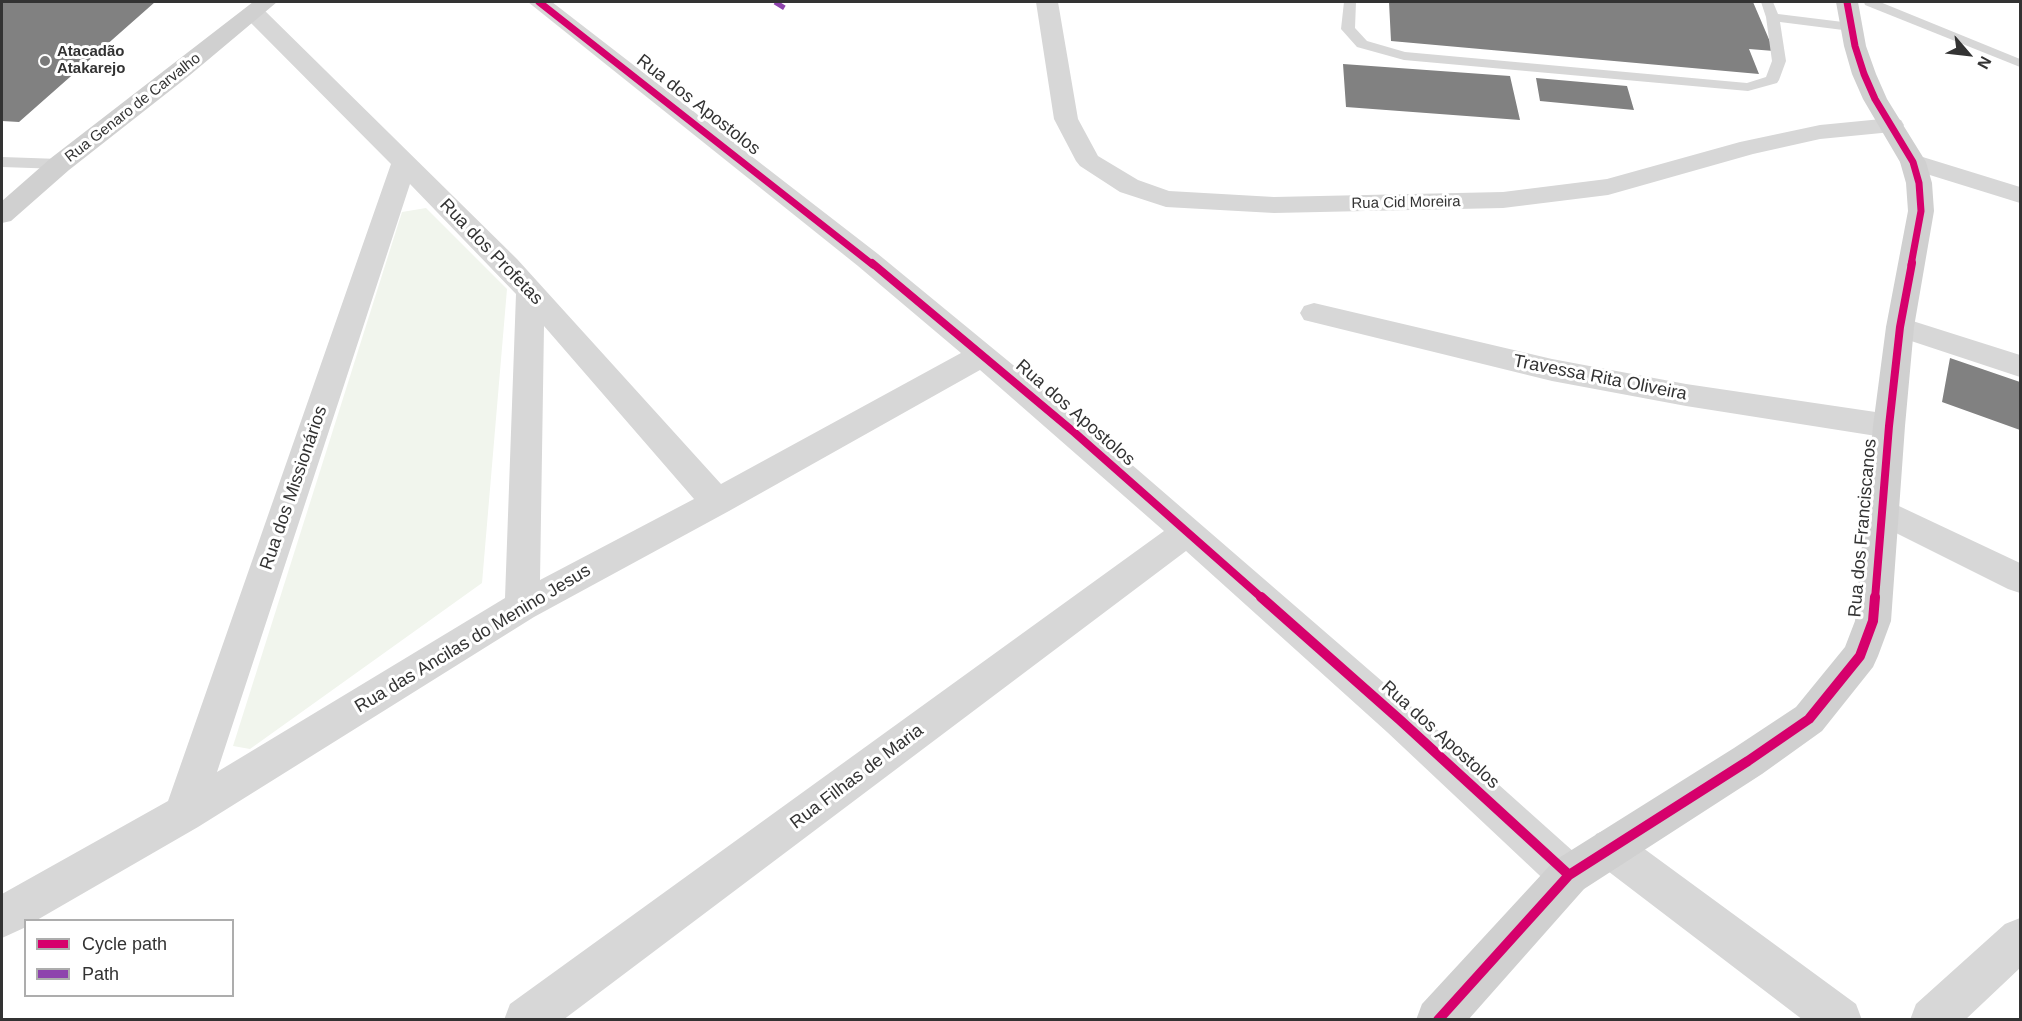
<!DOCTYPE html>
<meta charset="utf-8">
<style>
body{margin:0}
#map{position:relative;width:2022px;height:1021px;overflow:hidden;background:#fff;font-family:Arial,sans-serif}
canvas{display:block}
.frame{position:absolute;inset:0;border:3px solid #333;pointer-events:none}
.legend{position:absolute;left:24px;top:919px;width:210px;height:78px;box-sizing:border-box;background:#fff;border:2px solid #adadad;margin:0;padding:8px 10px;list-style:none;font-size:18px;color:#333}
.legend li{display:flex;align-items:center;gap:12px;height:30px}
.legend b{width:30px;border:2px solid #adadad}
.north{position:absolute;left:1938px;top:24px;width:60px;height:60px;-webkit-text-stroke:4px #fff;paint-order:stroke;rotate:118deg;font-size:16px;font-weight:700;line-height:24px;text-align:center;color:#333}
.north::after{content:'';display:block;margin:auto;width:21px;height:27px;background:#333;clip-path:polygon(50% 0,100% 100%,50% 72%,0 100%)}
</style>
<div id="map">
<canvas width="2022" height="1021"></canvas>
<div class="frame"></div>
<ul class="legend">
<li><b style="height:8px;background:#d6006c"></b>Cycle path</li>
<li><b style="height:8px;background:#8e44ad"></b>Path</li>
</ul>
<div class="north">N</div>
</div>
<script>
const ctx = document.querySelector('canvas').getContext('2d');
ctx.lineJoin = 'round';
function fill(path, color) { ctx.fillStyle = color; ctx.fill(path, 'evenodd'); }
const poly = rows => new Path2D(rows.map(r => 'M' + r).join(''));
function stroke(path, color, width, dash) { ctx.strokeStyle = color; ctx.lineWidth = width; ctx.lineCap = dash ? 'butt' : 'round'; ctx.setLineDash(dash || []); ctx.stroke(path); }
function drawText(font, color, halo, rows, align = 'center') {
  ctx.font = font + ' Arial,sans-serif'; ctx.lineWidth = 6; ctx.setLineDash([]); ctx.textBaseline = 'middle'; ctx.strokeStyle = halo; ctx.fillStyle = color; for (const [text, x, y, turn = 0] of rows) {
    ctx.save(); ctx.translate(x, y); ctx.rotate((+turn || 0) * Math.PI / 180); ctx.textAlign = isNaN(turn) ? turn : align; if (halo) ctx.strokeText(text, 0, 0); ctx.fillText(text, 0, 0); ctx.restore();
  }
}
fill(poly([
 [426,208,507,289,482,583,250,749,233,746,402,212]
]), '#f1f5ed');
fill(poly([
 [2,2,155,2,19,122,2,121],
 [1389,2,1753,2,1774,51,1749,49,1759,74,1391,41],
 [1343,64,1510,76,1520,120,1346,107],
 [1536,78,1627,86,1634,110,1540,101],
 [1950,358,2020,382,2020,430,1942,402]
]), '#818181');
fill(poly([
 [1344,2,1356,2,1355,28,1367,41,1405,52,1747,83,1766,77,1772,61,1766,17,1761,2,1773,2,1778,14,1851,23,1858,27,1851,31,1780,22,1786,61,1779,80,1777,83,1748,91,1404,60,1357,47,1341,29,1344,2],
 [1864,2,1880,2,2020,59,2020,67,1865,5,1864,2],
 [2,157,60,159,67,164,60,169,2,167,2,157]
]), '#d7d7d7');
fill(poly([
 [528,2,552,2,878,254,1086,425,1413,708,1584,861,1590,875,1584,889,1569,895,1554,889,1387,732,1186,551,563,1020,504,1020,510,1004,1164,531,980,370,729,511,534,617,198,827,37,920,26,920,26,927,2,938,2,894,168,801,391,164,246,18,243,13,246,8,254,6,262,8,517,259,721,484,961,353,858,266,528,2],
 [410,184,516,294,505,598,217,772,410,184],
 [544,326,694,499,540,580,544,326],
 [1036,2,1058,2,1078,119,1098,156,1138,180,1169,191,1274,197,1503,192,1607,179,1740,142,1820,125,1892,118,1901,120,1904,125,1901,130,1892,132,1820,139,1753,154,1608,195,1503,208,1274,213,1166,207,1120,192,1080,166,1076,161,1054,119,1036,2],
 [1913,154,2020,187,2020,203,1904,167,1900,162,1904,157,1913,154],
 [1314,303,1552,359,1686,384,1889,414,1900,418,1905,426,1900,434,1889,438,1686,406,1552,381,1304,320,1300,313,1304,306,1314,303],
 [1900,317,2020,355,2020,377,1890,334,1886,327,1890,320,1900,317],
 [1884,499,2020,563,2020,593,2008,589,1872,521,1867,512,1872,503,1884,499],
 [1610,828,1624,834,1856,1004,1862,1020,1803,1020,1596,862,1590,848,1596,834,1610,828],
 [2020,918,2020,968,1965,1020,1910,1020,1916,1004,2005,924,2020,918]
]), '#d7d7d7');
fill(poly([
 [253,2,277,2,190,75,69,170,11,221,2,223,2,201,51,158,253,2],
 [1836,2,1858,2,1866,46,1876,74,1887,99,1926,162,1932,183,1934,211,1914,327,1905,426,1891,621,1878,656,1873,667,1822,731,1762,774,1584,889,1468,1020,1416,1020,1422,1004,1554,861,1734,748,1796,707,1845,647,1855,621,1873,426,1886,327,1908,211,1906,183,1900,162,1863,99,1852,74,1844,46,1836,2]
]), '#d0d0d0');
stroke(poly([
 [775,2,788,10]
]), '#8e44ad', 5, [11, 5]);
stroke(poly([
 [539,2,873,265],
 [1847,2,1855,46,1864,74,1875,99,1913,162,1919,183,1921,211,1911,265]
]), '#d6006c', 7);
stroke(poly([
 [872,263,1075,433,1263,599],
 [1875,599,1889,426,1900,327,1912,263]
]), '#d6006c', 8);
stroke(poly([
 [1261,597,1400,720,1569,875],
 [1438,1020,1569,875,1748,761,1809,719,1860,656,1873,621,1875,597]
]), '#d6006c', 10);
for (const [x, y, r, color] of [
 [45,61,6,"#7a7a7a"]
]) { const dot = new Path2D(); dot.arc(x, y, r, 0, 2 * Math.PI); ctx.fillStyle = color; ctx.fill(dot); stroke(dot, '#fff', 2); }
drawText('bold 15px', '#333', '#fff', [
 ["Atacadão",57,52],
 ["Atakarejo",57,69]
], 'left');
drawText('15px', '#333', '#fff', [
 ["Rua Genaro de Carvalho",133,108,-38],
 ["Rua Cid Moreira",1406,203,-1]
]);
drawText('18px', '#333', '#fff', [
 ["Rua dos Apostolos",698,105,38],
 ["Rua dos Profetas",491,252,46],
 ["Travessa Rita Oliveira",1600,378,11],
 ["Rua dos Apostolos",1075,413,41],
 ["Rua dos Missionários",294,488,-71],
 ["Rua dos Franciscanos",1863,528,-85],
 ["Rua das Ancilas do Menino Jesus",473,639,-31],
 ["Rua dos Apostolos",1440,735,42],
 ["Rua Filhas de Maria",857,777,-37]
]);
</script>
